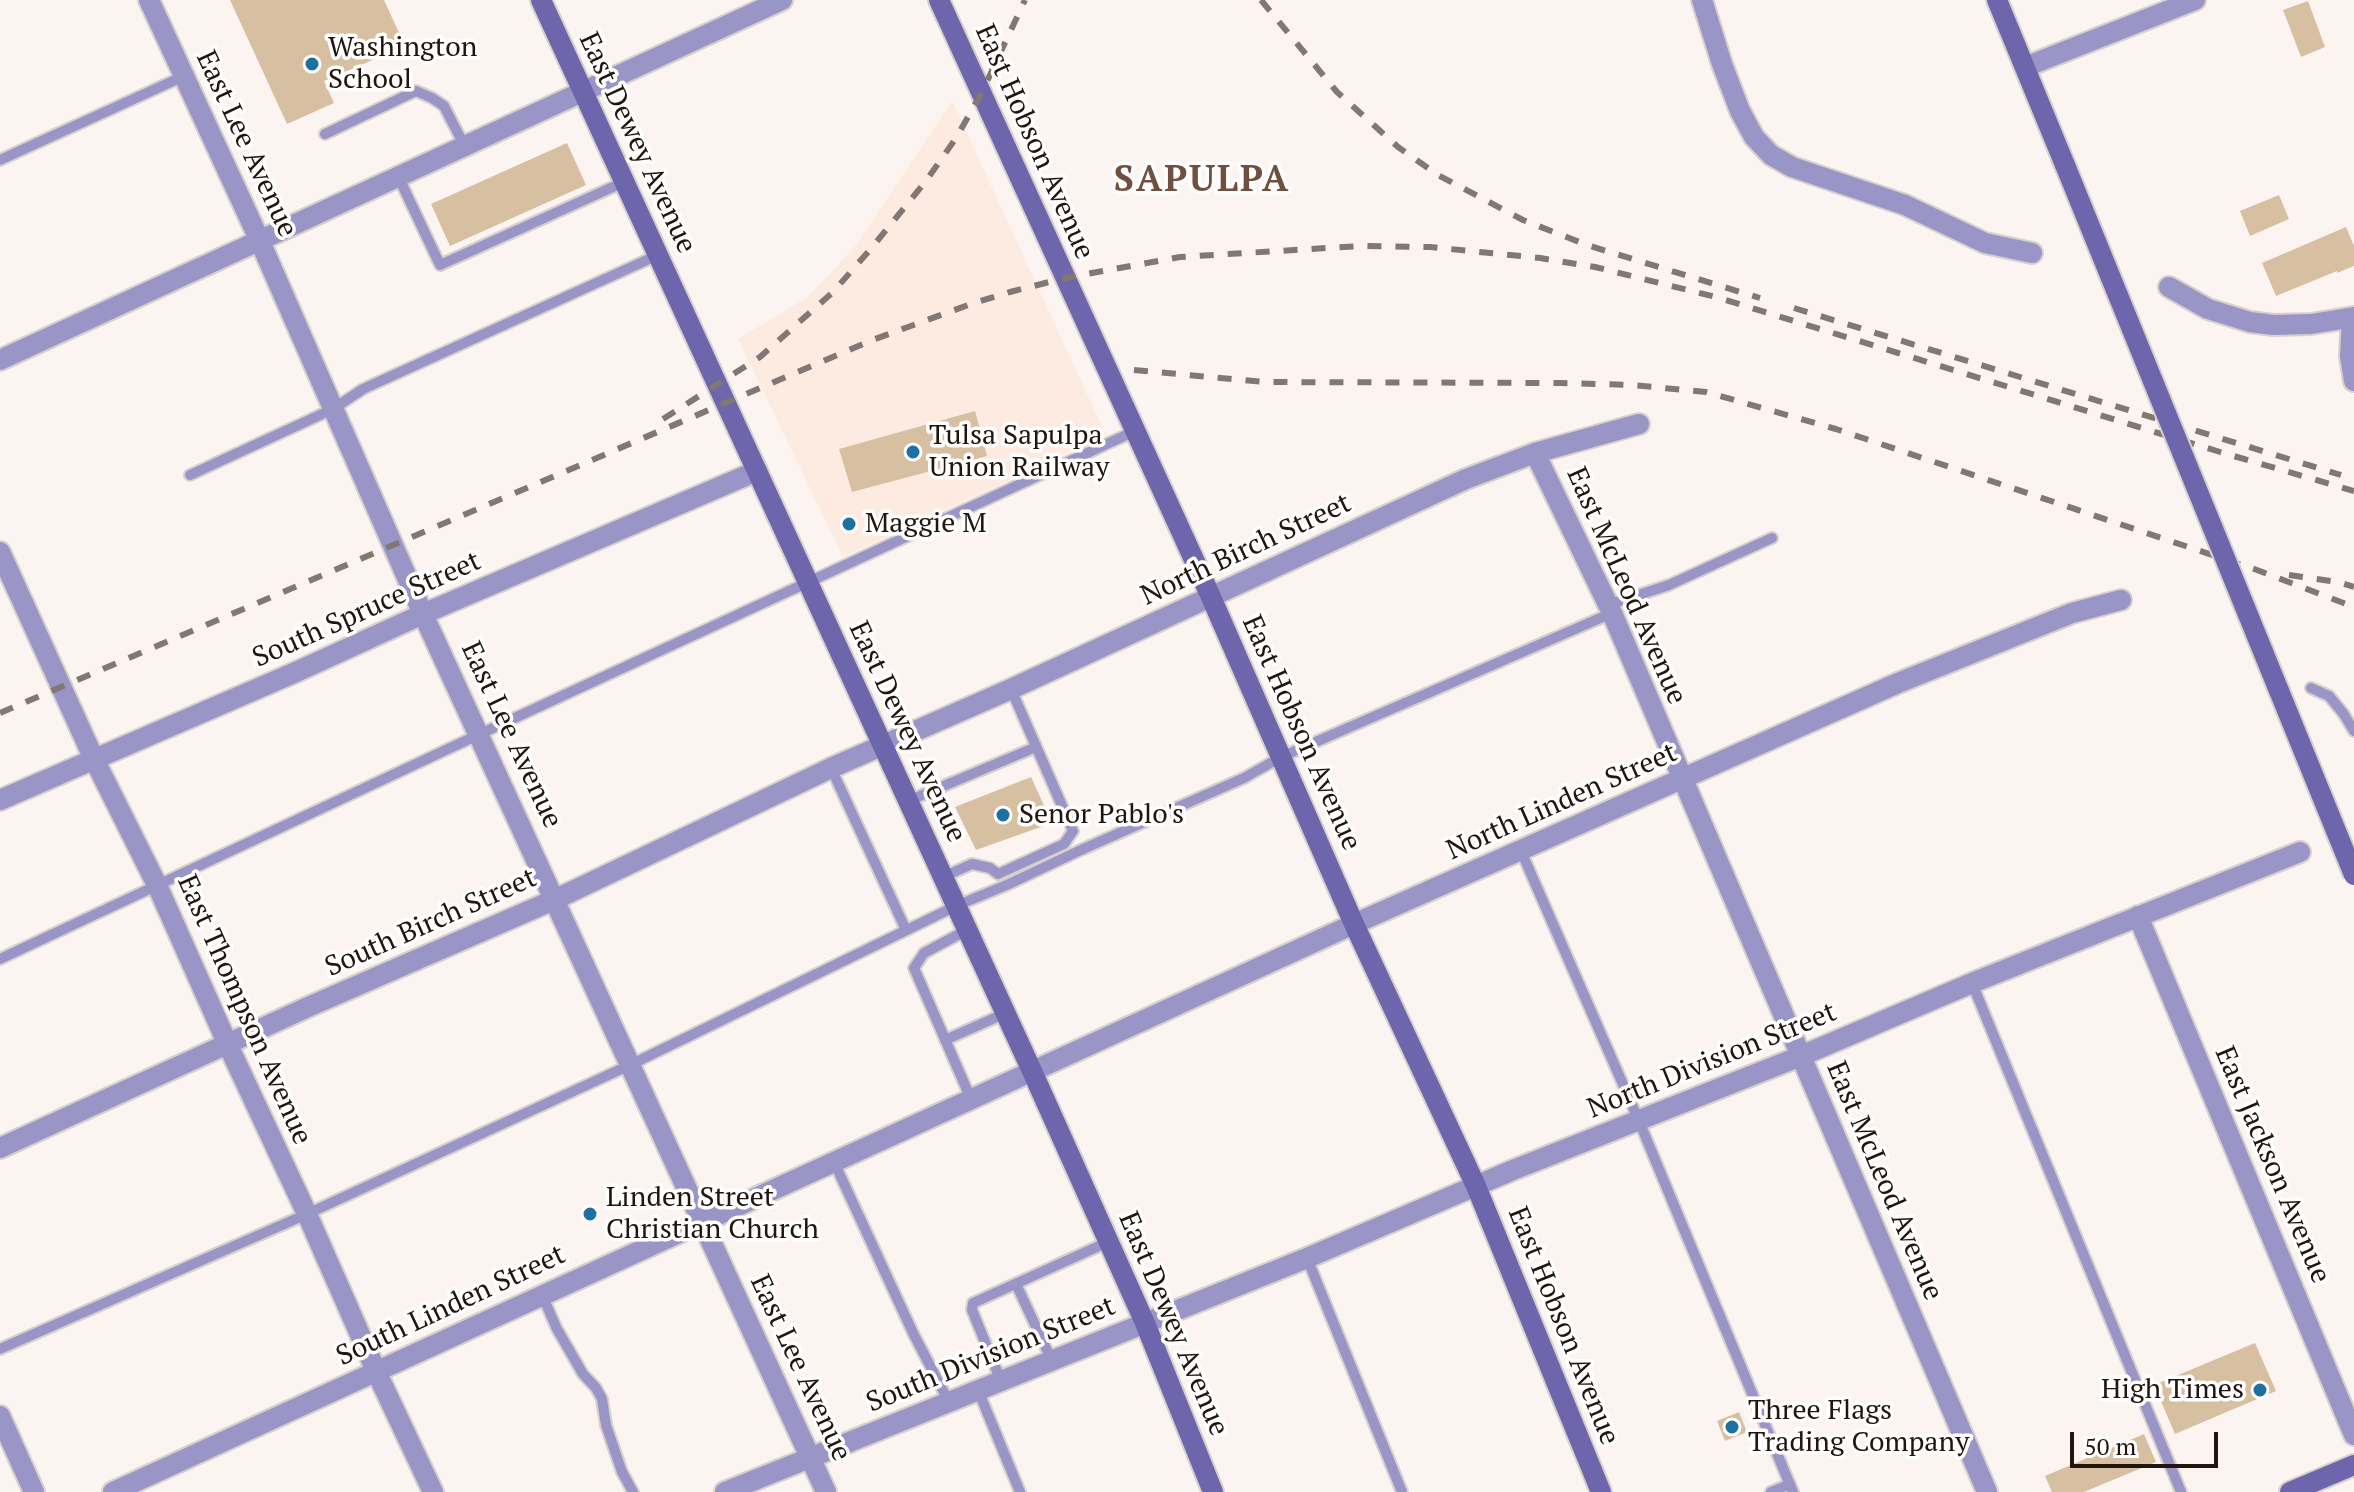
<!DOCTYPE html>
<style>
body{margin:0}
#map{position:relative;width:2354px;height:1492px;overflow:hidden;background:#fcf4f1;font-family:"PT Serif",serif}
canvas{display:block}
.scale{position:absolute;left:2070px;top:1432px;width:148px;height:36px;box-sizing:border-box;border:4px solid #22150e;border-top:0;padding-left:10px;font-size:24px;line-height:28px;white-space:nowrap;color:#22150e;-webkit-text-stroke:6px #fff;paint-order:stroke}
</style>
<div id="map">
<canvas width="2354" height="1492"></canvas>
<div class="scale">50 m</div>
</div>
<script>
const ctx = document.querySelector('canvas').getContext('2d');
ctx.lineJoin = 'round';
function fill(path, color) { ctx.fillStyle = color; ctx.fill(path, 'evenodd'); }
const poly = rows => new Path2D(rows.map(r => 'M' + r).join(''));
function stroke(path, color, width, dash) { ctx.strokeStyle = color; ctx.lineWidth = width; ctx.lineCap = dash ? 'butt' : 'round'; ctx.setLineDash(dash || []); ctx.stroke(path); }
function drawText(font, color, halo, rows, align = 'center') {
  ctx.font = font + ' "PT Serif",serif'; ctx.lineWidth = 7; ctx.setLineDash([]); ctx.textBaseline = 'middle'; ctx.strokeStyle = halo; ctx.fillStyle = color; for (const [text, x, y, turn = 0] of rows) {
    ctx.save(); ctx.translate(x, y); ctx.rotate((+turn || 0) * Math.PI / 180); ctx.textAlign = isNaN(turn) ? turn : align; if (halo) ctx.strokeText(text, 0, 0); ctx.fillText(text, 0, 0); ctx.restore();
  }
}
fill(poly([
 [952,101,1106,435,843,557,738,339,808,297,856,245]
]), '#fdebe2');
fill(poly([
 [230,0,384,0,405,46,324,81,334,103,287,124],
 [2308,1,2325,47,2301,57,2283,10],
 [567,143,586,185,450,246,431,204],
 [2279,195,2289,219,2250,236,2240,211],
 [2346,227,2354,246,2354,266,2337,273,2337,271,2276,296,2262,263],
 [975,411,987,456,852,492,839,449],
 [1031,777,1052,823,976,850,955,807],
 [2255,1343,2276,1391,2175,1434,2154,1385],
 [1739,1412,1747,1432,1725,1441,1717,1421],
 [2144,1434,2156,1462,2084,1492,2052,1492,2045,1476]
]), '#d7bfa1');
const lane = poly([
 [325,134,416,91,432,98,444,106,464,145],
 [0,160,184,76],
 [398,176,440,265,624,182],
 [190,475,333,409,363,389,658,255],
 [1608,605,1669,585,1772,538],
 [2311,688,2329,696,2343,713,2354,731],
 [831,768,906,930],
 [908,801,1036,747],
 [1521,851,1639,1121,1793,1492],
 [943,877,972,864,990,868,998,874,1064,844,1073,831,1011,689],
 [967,930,924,953,914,968,971,1099],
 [0,959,480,734,1135,431],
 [1972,983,2181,1492],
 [945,1040,1006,1013],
 [834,1162,914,1335,949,1402],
 [1307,1258,1402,1492],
 [1016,1284,1052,1361],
 [542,1295,557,1329,583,1374,596,1388,602,1399,606,1425,622,1472,633,1492],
 [0,1349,307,1214,630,1065,956,906,1009,884,1083,849,1244,778,1281,757,1612,613],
 [1001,1381,972,1310,973,1303,1108,1242],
 [978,1390,1020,1492],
 [1771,1492,1790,1484]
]);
const street = poly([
 [149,0,259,239,423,614,826,1492],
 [1702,0,1722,64,1740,111,1754,137,1771,155,1792,167,1905,205,1985,243,2032,253],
 [2025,67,2195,0],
 [2169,287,2208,309,2250,322,2273,325,2311,324,2354,317],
 [2352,318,2350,356,2354,381],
 [0,360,782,0],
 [1535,453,1612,613,1987,1492],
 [0,552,94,759,157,885,228,1045,307,1214,376,1371,433,1492],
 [0,800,296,672,423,614,757,471],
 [2138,916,2354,1435],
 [0,1148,308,1007,556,899,831,768,1011,689,1466,479,1535,453,1639,424],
 [0,1416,34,1492],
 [113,1492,1354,924,1898,683,2072,613,2121,600],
 [725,1492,1307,1258,1513,1170,1801,1056,1972,983,2300,852]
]);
const secondary = poly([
 [541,0,1032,1071,1145,1323,1213,1492],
 [939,0,1211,597,1354,924,1476,1186,1601,1492],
 [1997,0,2065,165],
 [2290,1492,2354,1465]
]);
stroke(lane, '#d9d0cd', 14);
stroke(street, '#d9d0cd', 24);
stroke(secondary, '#d9d0cd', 24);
stroke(lane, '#9996c7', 10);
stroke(street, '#9996c7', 20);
stroke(secondary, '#6e66ad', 20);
stroke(poly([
 [1261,0,1337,92,1398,147,1438,175,1523,220,1587,245,1760,298],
 [1794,308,2341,475],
 [1134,370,1264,382,1561,383,1632,385,1706,392,1836,429,2257,570,2354,607],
 [663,419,760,357,833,292,869,251,926,181,956,138,981,94,1025,0],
 [2289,575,2338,582,2354,587],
 [0,713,875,339,971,304,1010,292,1065,278,1180,257,1360,246,1430,247,1540,258,1595,267,1716,297,2220,452,2354,491]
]), '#827772', 6, [14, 14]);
const secondaryBridge = poly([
 [2065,165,2354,875]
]);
stroke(secondaryBridge, '#d9d0cd', 24, []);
stroke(secondaryBridge, '#6e66ad', 20);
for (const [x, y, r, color] of [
 [312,64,8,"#1c71a1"],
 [913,452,8,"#1c71a1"],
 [849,524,8,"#1c71a1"],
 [1003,815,8,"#1c71a1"],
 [590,1214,8,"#1c71a1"],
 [2260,1390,8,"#1c71a1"],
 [1732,1427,8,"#1c71a1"]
]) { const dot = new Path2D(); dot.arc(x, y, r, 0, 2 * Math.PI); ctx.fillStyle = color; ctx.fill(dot); stroke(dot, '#fff', 3); }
drawText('28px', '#22150e', '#fff', [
 ["Washington",328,48],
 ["School",328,80],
 ["Tulsa Sapulpa",929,436],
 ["Union Railway",929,468],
 ["Maggie M",865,524],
 ["Senor Pablo's",1019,815],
 ["Linden Street",606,1198],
 ["Christian Church",606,1230],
 ["High Times",2244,1390,"right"],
 ["Three Flags",1748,1411],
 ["Trading Company",1748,1443]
], 'left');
drawText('28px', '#22150e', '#fff', [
 ["East Hobson Avenue",1034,142,66],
 ["East Dewey Avenue",637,143,65],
 ["East Lee Avenue",246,144,65],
 ["North Birch Street",1246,550,-25],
 ["East McLeod Avenue",1626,586,66],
 ["South Spruce Street",367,610,-24],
 ["East Dewey Avenue",907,732,65],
 ["East Hobson Avenue",1301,733,66],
 ["East Lee Avenue",511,735,65],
 ["North Linden Street",1562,802,-24],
 ["South Birch Street",431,923,-24],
 ["East Thompson Avenue",244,1010,66],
 ["North Division Street",1712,1061,-22],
 ["East Jackson Avenue",2272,1165,67],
 ["East McLeod Avenue",1884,1181,67],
 ["South Linden Street",451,1306,-25],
 ["East Dewey Avenue",1173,1324,67],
 ["East Hobson Avenue",1563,1326,68],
 ["South Division Street",991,1355,-22],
 ["East Lee Avenue",800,1368,65]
]);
ctx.letterSpacing = '2px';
drawText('bold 36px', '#6f503f', '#fff', [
 ["SAPULPA",1202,181]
]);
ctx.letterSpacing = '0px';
</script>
